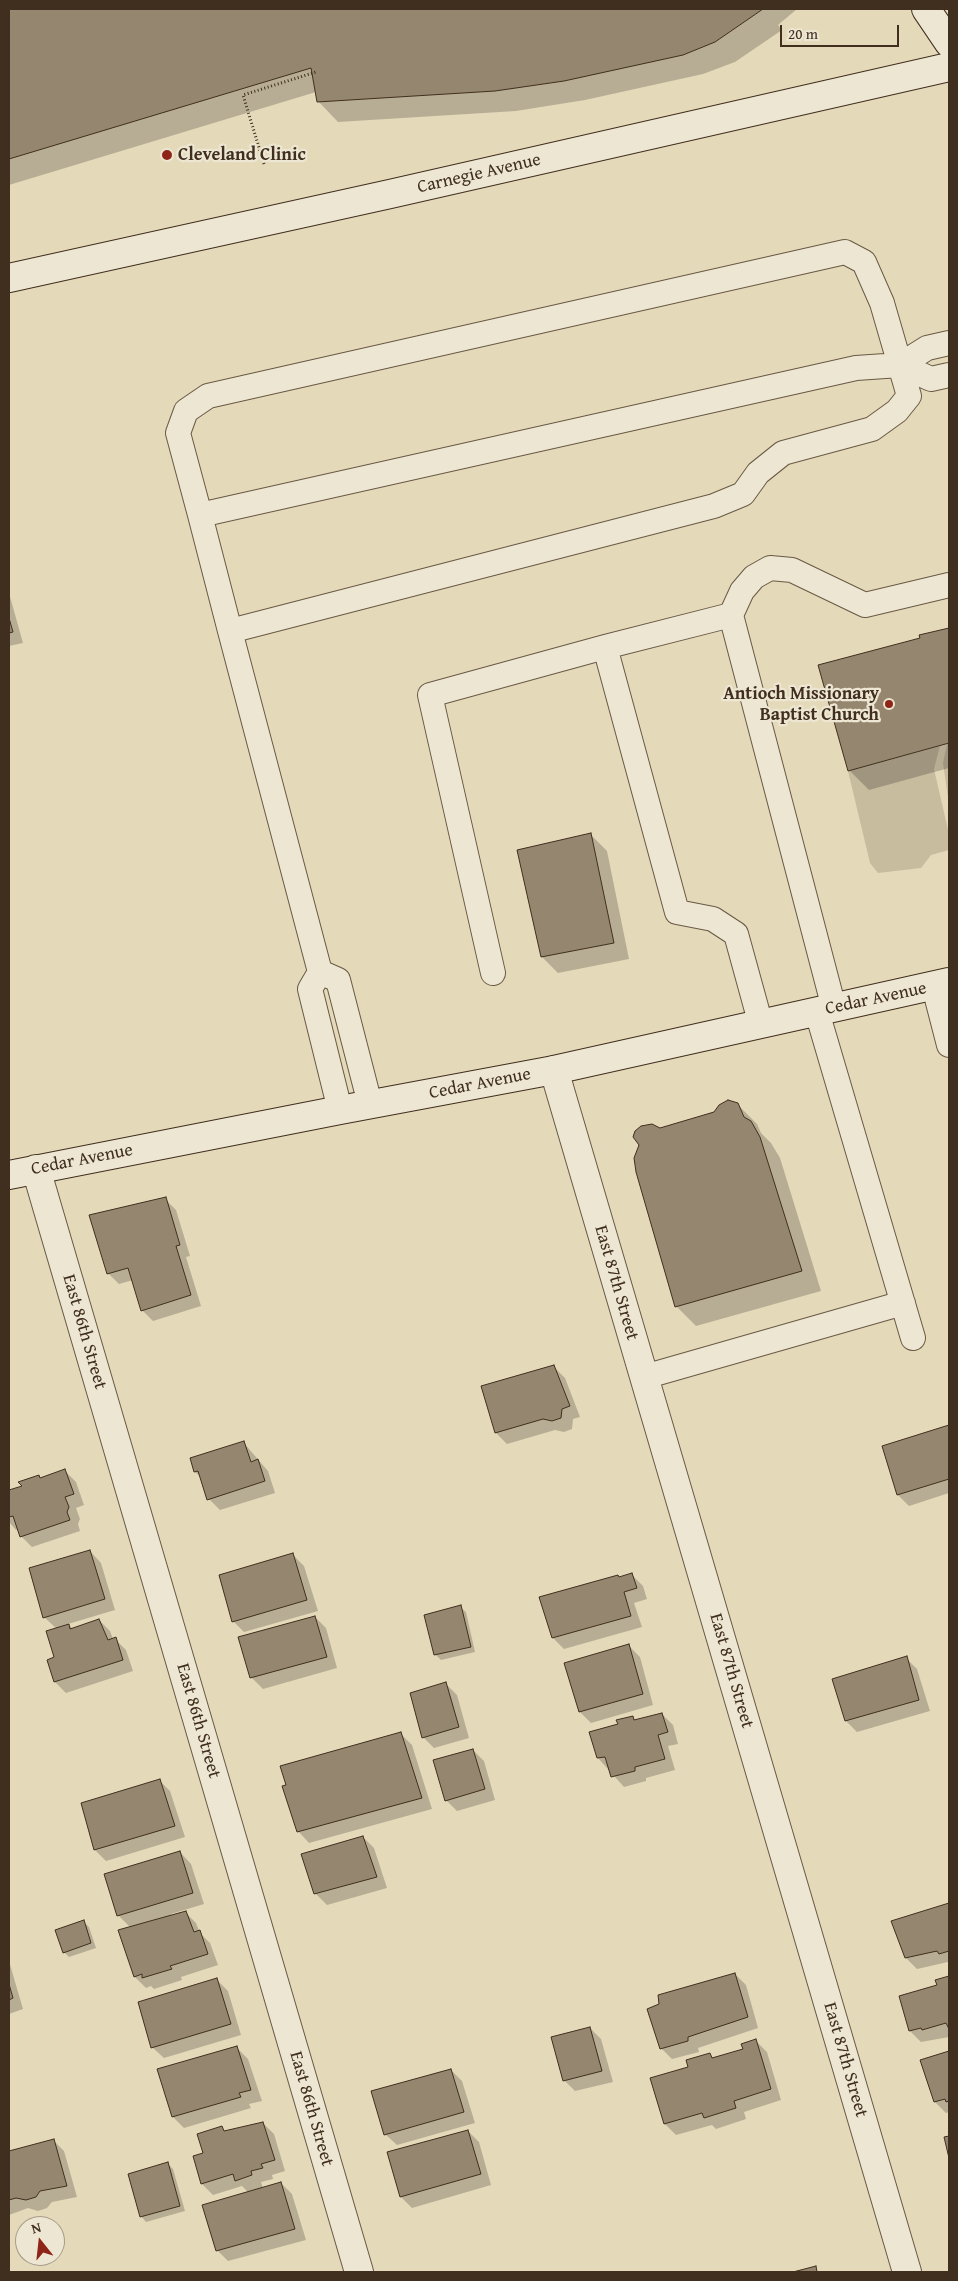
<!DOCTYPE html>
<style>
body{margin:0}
#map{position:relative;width:958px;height:2281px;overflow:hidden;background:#e4d9b9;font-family:"Gentium Book Plus",serif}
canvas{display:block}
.frame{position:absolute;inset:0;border:10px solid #402e1e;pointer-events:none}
.north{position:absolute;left:15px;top:2216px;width:50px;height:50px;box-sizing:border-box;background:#ede6d2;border:1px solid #a89c8a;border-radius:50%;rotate:344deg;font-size:14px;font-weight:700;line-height:20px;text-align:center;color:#402e1e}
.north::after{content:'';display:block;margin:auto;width:18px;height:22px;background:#8f2418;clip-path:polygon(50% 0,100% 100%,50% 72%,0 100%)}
.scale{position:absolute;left:780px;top:25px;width:119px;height:22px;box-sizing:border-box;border:2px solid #402e1e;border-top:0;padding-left:6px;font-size:15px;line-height:18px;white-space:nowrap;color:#402e1e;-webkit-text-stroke:4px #ede6d2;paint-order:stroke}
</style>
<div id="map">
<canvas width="958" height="2281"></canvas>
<div class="frame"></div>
<div class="north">N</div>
<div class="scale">20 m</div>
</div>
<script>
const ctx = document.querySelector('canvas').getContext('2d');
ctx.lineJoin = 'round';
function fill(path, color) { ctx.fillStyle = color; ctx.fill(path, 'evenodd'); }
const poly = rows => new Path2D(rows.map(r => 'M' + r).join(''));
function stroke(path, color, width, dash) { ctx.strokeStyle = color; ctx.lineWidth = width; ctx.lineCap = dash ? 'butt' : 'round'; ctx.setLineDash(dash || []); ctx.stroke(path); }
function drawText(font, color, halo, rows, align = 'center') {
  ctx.font = font + ' "Gentium Book Plus",serif'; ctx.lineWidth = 4.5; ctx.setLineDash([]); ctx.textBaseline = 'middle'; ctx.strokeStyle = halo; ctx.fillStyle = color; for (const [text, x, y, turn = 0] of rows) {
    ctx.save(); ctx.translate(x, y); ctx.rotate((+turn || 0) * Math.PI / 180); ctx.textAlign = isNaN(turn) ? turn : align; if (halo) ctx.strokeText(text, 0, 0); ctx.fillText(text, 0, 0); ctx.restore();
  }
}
fill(poly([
 [949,743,949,804,943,763,947,744],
 [940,746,934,769,949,834,949,850,931,855,921,868,878,873,870,863,848,771]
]), '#c8bc9f');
fill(poly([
 [9,9,797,9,778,25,782,30,735,62,703,74,585,100,516,111,338,122,318,101,316,92,9,185],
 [9,593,23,643,9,646],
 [949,629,949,768,869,790,849,770,922,638,920,636],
 [591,835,607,851,629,959,558,973,542,957,519,851],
 [737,1104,757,1124,761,1133,771,1143,780,1158,821,1291,696,1326,676,1306,660,1129,715,1113],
 [165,1199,176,1210,190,1256,186,1257,201,1306,153,1321,142,1310,133,1280,119,1284,108,1273],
 [554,1367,565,1378,580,1417,573,1419,572,1429,564,1432,555,1430,507,1444,496,1433],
 [949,1427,949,1493,909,1506,898,1495,884,1447],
 [243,1442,268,1471,275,1493,220,1510,209,1499,202,1478,195,1472],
 [65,1471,76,1482,84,1505,76,1508,80,1519,78,1524,80,1531,32,1547,21,1536,19,1529,16,1530,9,1522,9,1492],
 [90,1551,101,1563,115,1610,68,1624,73,1629,99,1620,110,1631,113,1639,115,1639,126,1650,133,1671,66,1693,55,1682,48,1661,55,1658,57,1629,44,1617],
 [293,1555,304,1566,318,1611,244,1632,233,1621],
 [632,1575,643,1586,647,1599,634,1603,642,1627,564,1649,553,1638,620,1578],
 [460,1607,466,1612,475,1652,441,1660,436,1655,425,1616],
 [315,1617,326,1628,337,1668,263,1689,251,1677],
 [629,1646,640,1657,653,1705,591,1723,580,1712],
 [906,1658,917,1669,930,1711,857,1732,846,1721,834,1679],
 [446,1684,457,1695,469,1738,434,1748,423,1737],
 [662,1714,673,1725,678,1744,668,1746,675,1770,646,1778,646,1781,624,1787,598,1758,632,1717,636,1721],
 [401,1734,412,1745,432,1809,309,1843,298,1831,287,1785],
 [473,1750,484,1761,495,1800,457,1811,446,1800],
 [159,1780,170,1791,185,1837,106,1861,95,1850,82,1804],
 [363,1837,374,1848,387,1888,327,1905,315,1893],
 [180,1852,191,1864,204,1904,171,1914,171,1916,185,1912,196,1923,200,1933,210,1943,218,1965,181,1977,182,1980,154,1989,151,1986,146,1988,135,1977,120,1931,131,1928,118,1915],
 [949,1905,949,1963,948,1962,917,1969,906,1958,893,1922],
 [84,1922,89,1927,96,1948,69,1957,64,1952],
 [9,1961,23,2009,9,2014],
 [735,1974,746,1985,758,2028,698,2048,699,2052,672,2059,661,2048],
 [949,1977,949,2037,921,2042,910,2031,938,1986,937,1981],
 [217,1980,228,1991,241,2035,164,2058,152,2047],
 [590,2028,601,2039,613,2082,575,2091,564,2080],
 [756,2041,767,2052,781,2100,744,2112,746,2119,716,2129,712,2125,676,2135,665,2124,689,2068,710,2055,714,2059,744,2050],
 [237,2048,248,2059,262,2101,249,2104,251,2108,184,2128,173,2117],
 [949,2052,949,2112,946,2113,935,2102,922,2061],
 [451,2070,462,2081,475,2123,397,2145,385,2134],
 [263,2123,274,2134,285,2171,272,2175,273,2179,261,2182,263,2188,281,2183,292,2194,306,2240,228,2261,217,2250,249,2193,242,2186,213,2195,202,2184,194,2157,204,2154,222,2128,226,2132],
 [468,2131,479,2142,491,2185,412,2208,401,2197],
 [53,2140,64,2151,77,2197,52,2202,47,2208,38,2211,28,2208,9,2215,9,2152],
 [168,2164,173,2169,185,2211,146,2222,141,2216]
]), '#0003');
const building = poly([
 [9,9,763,9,715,42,683,55,564,81,495,91,317,102,311,68,9,159,9,9],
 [9,618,13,632,9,633,9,618],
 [949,628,949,743,848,771,818,665,920,638,919,635,949,628],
 [591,833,614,943,541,957,517,850,591,833],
 [728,1100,738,1103,744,1117,751,1121,760,1137,802,1271,675,1307,636,1172,634,1158,639,1145,633,1137,635,1131,641,1126,652,1124,660,1128,714,1112,719,1105,728,1100],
 [166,1197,180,1245,176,1246,191,1295,141,1311,128,1268,107,1274,89,1215,166,1197],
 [554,1365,570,1406,562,1409,561,1418,552,1421,543,1419,495,1433,481,1386,554,1365],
 [949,1425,949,1479,897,1495,882,1446,949,1425],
 [244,1441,251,1462,258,1459,265,1481,207,1500,198,1471,194,1472,190,1458,244,1441],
 [65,1469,74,1494,65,1497,69,1507,67,1512,70,1520,20,1537,13,1516,9,1517,9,1490,22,1486,18,1482,39,1475,40,1478,65,1469],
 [90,1550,105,1599,43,1618,29,1568,90,1550],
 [293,1553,307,1600,232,1622,219,1575,293,1553],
 [632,1573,637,1588,624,1592,631,1616,552,1638,539,1597,618,1575,619,1577,632,1573],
 [461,1605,471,1647,434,1655,424,1615,461,1605],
 [315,1616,327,1657,250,1678,238,1637,315,1616],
 [99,1619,108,1640,116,1637,123,1660,54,1682,47,1660,54,1657,46,1631,69,1624,70,1629,99,1619],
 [629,1644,643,1694,579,1712,564,1663,629,1644],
 [907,1656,919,1700,845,1721,832,1679,907,1656],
 [446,1682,459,1727,422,1738,410,1693,446,1682],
 [662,1713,668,1732,658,1735,665,1759,635,1767,635,1771,611,1777,605,1757,597,1758,589,1732,618,1724,616,1720,633,1716,634,1720,662,1713],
 [401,1732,422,1798,297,1832,282,1786,286,1785,280,1766,401,1732],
 [473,1749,485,1789,445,1801,433,1760,473,1749],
 [160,1779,175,1826,94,1850,81,1803,160,1779],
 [363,1836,377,1877,314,1894,301,1854,363,1836],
 [180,1851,193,1893,117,1916,104,1874,180,1851],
 [949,1903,949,1951,939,1954,937,1951,905,1958,891,1921,949,1903],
 [186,1911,194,1932,200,1930,208,1954,170,1966,172,1969,142,1978,142,1974,134,1977,118,1930,186,1911],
 [84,1920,91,1943,63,1953,55,1930,84,1920],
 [735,1973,748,2017,688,2037,688,2041,660,2049,647,2009,659,2004,658,1995,735,1973],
 [949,1976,949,2029,946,2023,922,2030,921,2028,909,2031,899,1996,937,1985,935,1980,949,1976],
 [217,1978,231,2024,151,2048,138,2002,217,1978],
 [9,1984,13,1998,9,2000,9,1984],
 [590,2027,602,2071,563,2081,551,2037,590,2027],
 [756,2039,771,2089,734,2101,736,2108,704,2118,702,2113,664,2124,650,2078,688,2067,686,2060,710,2053,712,2058,743,2049,741,2044,756,2039],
 [237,2046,251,2090,239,2093,241,2097,172,2117,157,2069,237,2046],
 [949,2051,949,2101,946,2102,945,2099,934,2102,920,2060,949,2051],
 [451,2069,464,2112,384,2135,371,2091,451,2069],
 [263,2122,275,2160,261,2164,263,2168,251,2171,252,2175,235,2181,233,2174,201,2184,193,2156,203,2153,197,2134,222,2126,224,2131,263,2122],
 [468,2130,481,2174,400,2197,387,2152,468,2130],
 [949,2136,949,2158,944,2137,949,2136],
 [54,2139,67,2186,40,2191,36,2197,26,2200,16,2198,9,2200,9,2151,54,2139],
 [168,2162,180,2206,140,2217,128,2174,168,2162],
 [281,2182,295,2229,216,2251,202,2205,281,2182],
 [816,2266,817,2272,793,2272,816,2266]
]);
fill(building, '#95876f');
stroke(building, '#402e1e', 1);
const lane = poly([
 [949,343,927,348,900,365,931,379,949,375],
 [200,515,856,368,900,365],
 [731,615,742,591,754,577,770,568,792,570,865,605,949,585],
 [230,631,714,506,743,494,758,473,783,453,872,429,897,411,909,396,882,303,864,262,845,252,208,396,186,411,178,433,200,515,230,631,320,972],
 [605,647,677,912,713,919,736,934,761,1025],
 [493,973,430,695,605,647,731,615,834,1008],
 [934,987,949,1045],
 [817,1012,913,1338],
 [340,1110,310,989,320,972,338,980,370,1104],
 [644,1377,903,1303]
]);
const street = poly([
 [554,1070,907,2272],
 [36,1169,359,2272]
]);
const secondary = poly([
 [926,9,949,43],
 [9,278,390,194,949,67],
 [9,1175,340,1110,554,1070,949,982]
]);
stroke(lane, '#695945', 26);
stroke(street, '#695945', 30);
stroke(secondary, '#402e1e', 30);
stroke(poly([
 [264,164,243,95,316,72]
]), '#402e1e', 3, [1, 2.5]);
stroke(lane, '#ede6d2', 24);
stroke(street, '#ede6d2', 28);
stroke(secondary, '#ede6d2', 28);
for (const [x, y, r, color] of [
 [167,155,6,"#8f2418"],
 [889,704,5,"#8f2418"]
]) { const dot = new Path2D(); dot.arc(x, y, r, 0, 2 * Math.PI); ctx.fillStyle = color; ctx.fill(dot); stroke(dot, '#ede6d2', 2); }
drawText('bold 18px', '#402e1e', '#ede6d2', [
 ["Cleveland Clinic",178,155],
 ["Antioch Missionary",879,694,"right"],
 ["Baptist Church",879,715,"right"]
], 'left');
drawText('18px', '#402e1e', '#ede6d2', [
 ["Carnegie Avenue",479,174,-13],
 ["Cedar Avenue",876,999,-12],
 ["Cedar Avenue",480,1084,-11],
 ["Cedar Avenue",82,1160,-11],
 ["East 87th Street",616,1283,74],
 ["East 86th Street",84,1332,74],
 ["East 87th Street",731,1671,74],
 ["East 86th Street",198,1721,74],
 ["East 87th Street",845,2060,74],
 ["East 86th Street",311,2109,74]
]);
</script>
